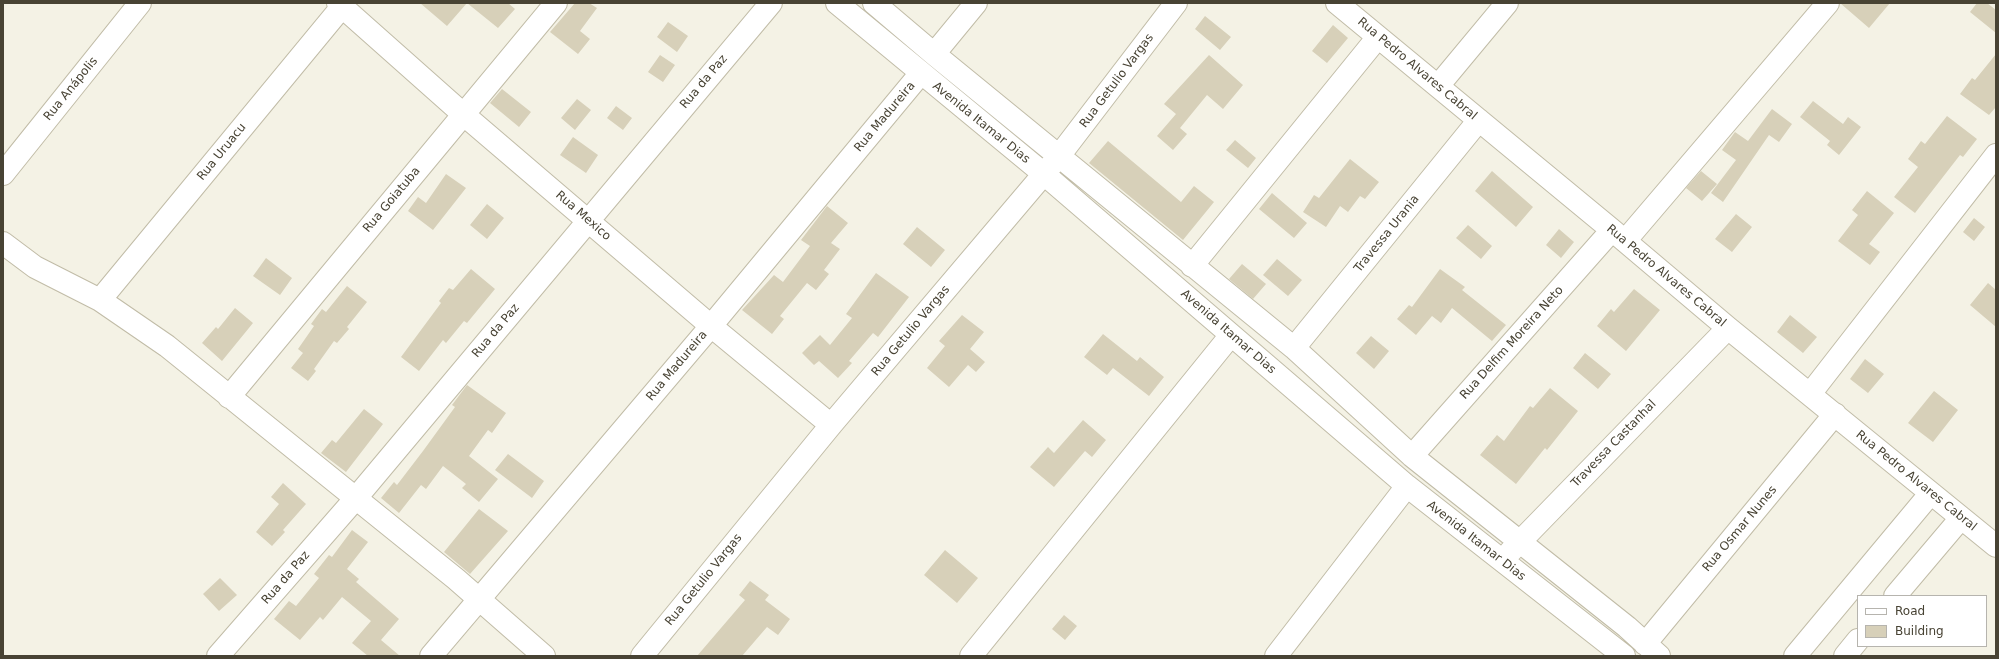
<!DOCTYPE html>
<meta charset="utf-8">
<style>
body{margin:0}
#map{position:relative;width:1999px;height:659px;overflow:hidden;background:#f4f2e5;font-family:"DejaVu Sans",sans-serif}
canvas{display:block}
.frame{position:absolute;inset:0;border:4px solid #484334;pointer-events:none}
.legend{position:absolute;left:1857px;top:595px;width:130px;height:52px;box-sizing:border-box;background:#fff;border:1px solid #b6b4ae;margin:0;padding:5px 7px;list-style:none;font-size:12px;color:#484334}
.legend li{display:flex;align-items:center;gap:8px;height:20px}
.legend b{width:20px;border:1px solid #b6b4ae}
</style>
<div id="map">
<canvas width="1999" height="659"></canvas>
<div class="frame"></div>
<ul class="legend">
<li><b style="height:5px;background:#fff"></b>Road</li>
<li><b style="height:11px;background:#d7d0b9"></b>Building</li>
</ul>
</div>
<script>
const ctx = document.querySelector('canvas').getContext('2d');
ctx.lineJoin = 'round';
function fill(path, color) { ctx.fillStyle = color; ctx.fill(path, 'evenodd'); }
const poly = rows => new Path2D(rows.map(r => 'M' + r).join(''));
function stroke(path, color, width, dash) { ctx.strokeStyle = color; ctx.lineWidth = width; ctx.lineCap = dash ? 'butt' : 'round'; ctx.setLineDash(dash || []); ctx.stroke(path); }
function drawText(font, color, halo, rows, align = 'center') {
  ctx.font = font + ' "DejaVu Sans",sans-serif'; ctx.lineWidth = 3; ctx.setLineDash([]); ctx.textBaseline = 'middle'; ctx.strokeStyle = halo; ctx.fillStyle = color; for (const [text, x, y, turn = 0] of rows) {
    ctx.save(); ctx.translate(x, y); ctx.rotate((+turn || 0) * Math.PI / 180); ctx.textAlign = isNaN(turn) ? turn : align; if (halo) ctx.strokeText(text, 0, 0); ctx.fillText(text, 0, 0); ctx.restore();
  }
}
fill(poly([
 [420,3,508,3,515,9,498,28,467,3,447,26],
 [575,3,589,3,597,8,580,31,590,39,578,54,550,32],
 [1840,3,1890,3,1869,28],
 [1977,3,1987,3,1996,10,1996,33,1970,12],
 [1205,16,1231,37,1220,50,1195,29],
 [668,22,688,36,677,52,657,37],
 [1333,25,1348,38,1327,63,1312,51],
 [1996,54,1996,107,1989,115,1960,94,1972,78,1975,80],
 [660,55,675,65,663,82,648,72],
 [1209,55,1243,85,1223,109,1207,95,1180,128,1187,134,1173,150,1157,136,1176,114,1164,104],
 [502,89,531,112,519,127,490,103],
 [577,99,591,110,575,130,561,118],
 [1813,101,1843,124,1848,117,1861,127,1839,155,1827,145,1830,141,1800,117],
 [616,106,632,118,623,130,607,118],
 [1772,109,1792,124,1779,142,1769,135,1723,202,1711,193,1736,160,1722,150,1735,132,1748,141],
 [1947,116,1977,139,1963,157,1960,155,1915,213,1894,197,1918,167,1908,159,1921,141,1925,144],
 [573,137,598,155,586,173,560,155],
 [1235,140,1256,158,1248,168,1226,150],
 [1108,141,1181,202,1194,186,1214,202,1183,240,1089,163],
 [1350,159,1379,182,1365,199,1360,196,1348,212,1340,206,1326,227,1303,212,1314,195,1319,198],
 [1492,171,1533,207,1516,227,1475,191],
 [1701,171,1717,184,1702,201,1686,188],
 [446,174,466,188,433,230,408,211,418,197,426,203],
 [1867,191,1894,213,1869,244,1880,252,1870,265,1838,241,1858,215,1852,210],
 [1272,193,1307,223,1294,238,1259,209],
 [487,204,504,218,487,239,470,225],
 [827,206,848,223,831,243,840,249,824,270,829,274,816,290,807,283,780,316,784,319,772,334,742,310,774,275,783,282,810,246,801,240],
 [1736,214,1752,227,1732,252,1715,239],
 [1974,218,1985,227,1974,241,1963,232],
 [1468,225,1492,246,1481,259,1456,238],
 [917,227,945,250,931,267,903,244],
 [1559,229,1574,242,1561,258,1546,245],
 [266,258,292,278,280,295,253,276],
 [1277,259,1302,280,1288,296,1263,275],
 [1242,264,1266,284,1253,299,1229,279],
 [471,269,495,289,467,323,464,321,446,343,443,340,419,371,401,357,441,303,439,301,449,288,453,290],
 [1440,269,1465,287,1462,290,1506,325,1492,341,1452,308,1441,323,1432,316,1416,335,1397,319,1409,305,1412,307],
 [876,273,909,297,878,337,873,333,849,361,852,363,838,378,819,361,814,365,802,353,820,335,830,345,852,318,846,314],
 [1988,283,1996,290,1996,327,1970,305],
 [347,286,367,302,347,327,349,329,337,343,334,341,314,369,316,371,308,381,291,368,303,353,298,349,314,326,311,324,322,309,326,312],
 [1634,289,1660,310,1626,351,1597,326,1611,309,1614,312],
 [235,308,253,323,222,361,202,343,216,327,218,329],
 [962,315,984,332,970,349,985,362,976,372,968,365,949,387,927,368,945,346,939,341],
 [1790,315,1817,337,1803,353,1777,332],
 [1103,334,1137,361,1140,357,1164,377,1149,396,1113,368,1107,375,1084,357],
 [1371,336,1389,351,1374,369,1356,353],
 [1585,353,1611,374,1598,389,1573,368],
 [1865,359,1884,374,1868,393,1850,379],
 [467,385,506,413,492,433,488,430,469,456,498,479,479,502,462,488,466,484,443,466,426,489,421,485,399,513,381,498,394,482,397,485,423,451,455,407,452,405],
 [1550,388,1578,411,1547,450,1545,448,1516,484,1480,455,1497,435,1504,441,1530,406,1533,408],
 [1934,391,1958,410,1933,442,1908,423],
 [364,409,383,424,346,472,321,453,332,440,336,443],
 [1083,420,1106,440,1092,457,1085,451,1054,487,1030,467,1048,447,1054,453],
 [508,454,544,481,532,498,495,470],
 [283,483,306,504,283,530,285,532,272,546,256,532,279,504,271,497],
 [479,509,508,531,470,574,444,552],
 [352,530,368,542,347,569,359,579,356,582,399,619,381,640,400,656,368,656,352,643,371,621,342,597,323,620,320,617,300,640,274,619,289,601,296,606,319,578,314,574,329,555,332,557],
 [945,550,978,578,957,603,924,575],
 [220,578,237,595,219,611,203,594],
 [750,581,769,595,765,600,790,619,778,635,767,627,742,656,697,656,745,600,739,595],
 [1064,615,1077,626,1065,640,1052,629]
]), '#d7d0b9');
const minor = poly([
 [338,3,463,114,711,326,831,425],
 [837,3,1044,174,1407,486,1624,656],
 [874,3,934,54,1294,348,1412,456,1627,627,1659,656],
 [1337,3,1612,230,1728,328,1996,546],
 [934,54,976,3],
 [1438,86,1507,3],
 [3,174,140,3],
 [1625,241,1828,3],
 [3,243,35,267,100,300,167,346,456,579,544,656],
 [1192,266,1378,37],
 [100,300,345,3],
 [1294,348,1479,120],
 [1810,394,1996,155],
 [229,397,556,3],
 [1412,456,1612,230],
 [1510,552,1728,328],
 [1895,596,1961,518],
 [1645,644,1835,414],
 [218,656,356,498,771,3],
 [431,656,711,326,921,73],
 [642,656,831,425,1059,156,1176,3],
 [971,656,1231,335],
 [1276,656,1407,486],
 [1795,656,1930,494],
 [1845,656,1858,640]
]);
stroke(minor, '#c1bca7', 24);
stroke(minor, '#fff', 22);
drawText('12px', '#484334', '#fff', [
 ["Rua Pedro Alvares Cabral",1417,69,40],
 ["Rua Getulio Vargas",1117,81,-53],
 ["Rua da Paz",704,82,-50],
 ["Rua Anápolis",71,89,-51],
 ["Rua Madureira",885,117,-50],
 ["Avenida Itamar Dias",981,123,39],
 ["Rua Uruacu",222,152,-51],
 ["Rua Goiatuba",392,200,-50],
 ["Rua Mexico",583,216,41],
 ["Travessa Urania",1387,234,-51],
 ["Rua Pedro Alvares Cabral",1666,276,40],
 ["Rua da Paz",496,331,-50],
 ["Rua Getulio Vargas",911,331,-50],
 ["Avenida Itamar Dias",1228,332,41],
 ["Rua Delfim Moreira Neto",1512,343,-48],
 ["Rua Madureira",677,366,-50],
 ["Travessa Castanhal",1614,444,-46],
 ["Rua Pedro Alvares Cabral",1916,481,39],
 ["Rua Osmar Nunes",1740,529,-50],
 ["Avenida Itamar Dias",1476,541,38],
 ["Rua da Paz",286,578,-49],
 ["Rua Getulio Vargas",704,580,-51]
]);
</script>
